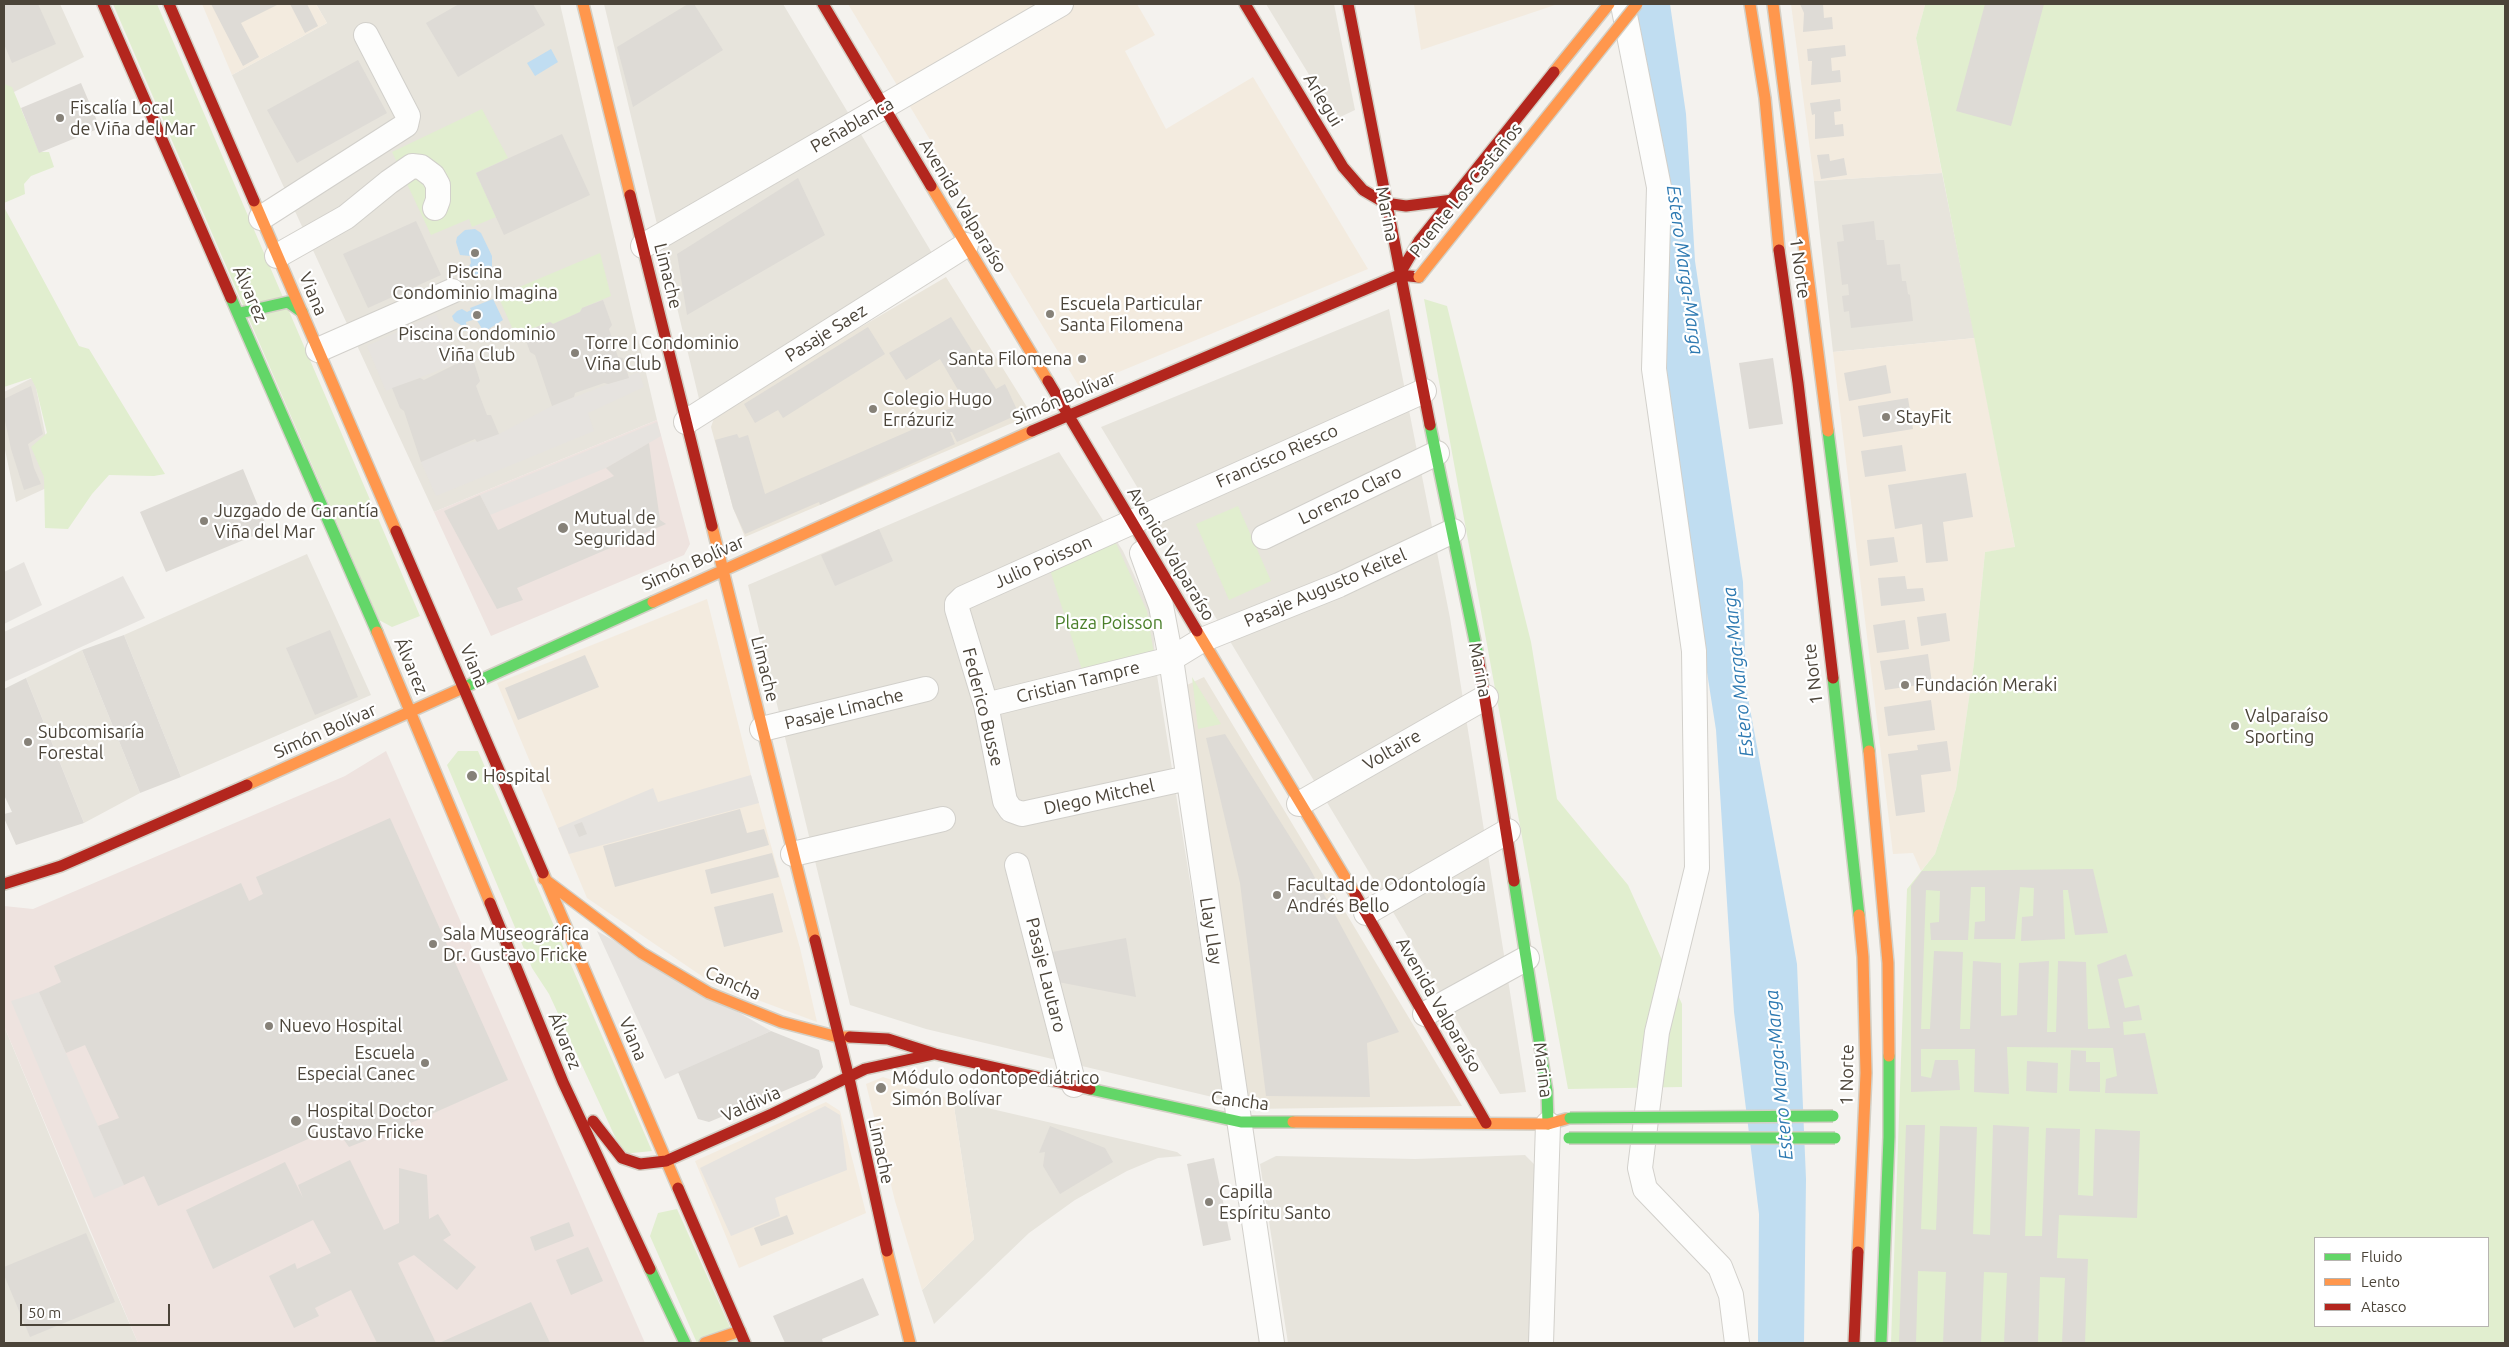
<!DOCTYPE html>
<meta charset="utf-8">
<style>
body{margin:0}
#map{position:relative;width:2509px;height:1347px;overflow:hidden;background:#f4f2ee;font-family:Ubuntu,sans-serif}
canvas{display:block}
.frame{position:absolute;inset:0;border:5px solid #4b4439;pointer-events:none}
.legend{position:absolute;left:2314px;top:1237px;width:175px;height:90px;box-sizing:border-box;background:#fff;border:1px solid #b7b4b0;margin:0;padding:6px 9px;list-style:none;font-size:15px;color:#4b4439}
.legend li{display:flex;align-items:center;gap:10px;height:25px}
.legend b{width:25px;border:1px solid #b7b4b0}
.scale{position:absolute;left:20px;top:1304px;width:150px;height:22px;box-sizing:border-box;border:2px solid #4b4439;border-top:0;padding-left:6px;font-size:15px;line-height:18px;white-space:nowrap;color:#4b4439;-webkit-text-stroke:4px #fff;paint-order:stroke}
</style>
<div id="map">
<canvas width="2509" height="1347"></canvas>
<div class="frame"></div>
<ul class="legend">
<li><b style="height:6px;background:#63d668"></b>Fluido</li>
<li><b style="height:6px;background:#ff974d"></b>Lento</li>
<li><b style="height:6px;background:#b3261e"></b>Atasco</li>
</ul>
<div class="scale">50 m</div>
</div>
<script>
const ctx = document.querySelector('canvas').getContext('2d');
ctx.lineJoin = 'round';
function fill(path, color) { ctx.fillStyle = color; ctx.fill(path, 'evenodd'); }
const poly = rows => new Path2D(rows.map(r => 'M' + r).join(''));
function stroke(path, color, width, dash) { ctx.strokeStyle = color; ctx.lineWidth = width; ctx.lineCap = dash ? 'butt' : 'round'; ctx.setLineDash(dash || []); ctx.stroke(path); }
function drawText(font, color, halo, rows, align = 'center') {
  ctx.font = font + ' Ubuntu,sans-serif'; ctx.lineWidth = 4.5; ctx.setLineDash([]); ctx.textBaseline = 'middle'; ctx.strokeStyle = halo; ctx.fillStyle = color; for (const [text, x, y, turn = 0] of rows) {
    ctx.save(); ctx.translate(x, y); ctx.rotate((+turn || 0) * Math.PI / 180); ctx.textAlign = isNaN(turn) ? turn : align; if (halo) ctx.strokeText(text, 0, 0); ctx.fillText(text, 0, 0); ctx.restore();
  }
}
fill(poly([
 [4,4,60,4,84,57,4,97],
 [316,4,560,4,657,420,434,512,232,75,327,23],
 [604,4,783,4,935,258,700,403],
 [1266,4,1334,4,1355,110,1336,119],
 [1942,173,1975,338,1833,352,1814,181],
 [1389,309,1450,618,1526,1092,1500,1094,1396,917,1101,427],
 [34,377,55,484,16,502,4,445,4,392],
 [1059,452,1123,551,1152,614,1156,669,1225,1100,926,1029,850,1005,748,585],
 [307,554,371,695,181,777,124,635],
 [82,650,140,793,84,823,26,678],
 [4,1026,88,1228,138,1343,4,1343],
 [953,1100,1177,1152,1182,1156,1158,1158,1127,1171,1075,1200,1029,1233,934,1324,922,1290,974,1239],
 [1525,1155,1535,1165,1530,1343,1288,1343,1260,1164,1276,1156,1415,1159]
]), '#e7e4dc');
fill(poly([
 [202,4,316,4,327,23,232,75],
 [848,4,1137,4,1155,35,1125,51,1166,129,1253,77,1368,269,1080,388],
 [1414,4,1558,4,1421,50],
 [1791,4,1925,5,1916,38,1942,173,1814,181],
 [1975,338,2015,548,1985,552,1974,663,1956,789,1935,854,1921,871,1913,853,1893,854,1833,352],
 [707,599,751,775,800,948,817,1022,712,983,587,898,497,683],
 [883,1077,953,1100,974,1239,922,1290,895,1201,866,1084],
 [826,1102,840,1111,866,1213,739,1268,695,1161]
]), '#f3ebdf');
fill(poly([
 [946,277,1027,407,1024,418,745,537,733,508,711,427,716,412],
 [1204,677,1462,1106,1250,1109,1187,685]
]), '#eae5da');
fill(poly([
 [657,420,690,544,684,555,491,636,434,512],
 [386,751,645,1343,138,1343,4,1026,4,906,33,909,345,776]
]), '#eee3df');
fill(poly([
 [113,4,157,4,420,616,392,627,379,620],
 [1918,4,2505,4,2505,1343,1891,1343,1907,889,1935,854,1956,789,1974,663,1985,552,2015,547,1916,38,1925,5],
 [2315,1238,2488,1238,2488,1326,2315,1326],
 [4,84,12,87,39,152,49,152,54,167,31,176,24,184,25,194,4,203],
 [482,109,508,158,476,173,496,217,472,227,469,219,431,235,392,152],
 [4,207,79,346,89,349,165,474,154,476,109,475,92,494,68,529,45,528,44,477,31,447,47,433,36,388,31,378,4,387],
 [600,253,611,296,582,308,580,312,553,324,550,322,523,332,514,332,498,296],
 [1424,299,1447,306,1531,642,1557,799,1628,885,1682,1004,1682,1087,1568,1089],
 [1238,506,1271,581,1229,600,1196,524],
 [1115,541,1147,611,1154,654,1082,670,1050,570],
 [1192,677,1221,724,1198,729],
 [458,751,478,751,652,1151,623,1154,549,994,532,968,447,765],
 [677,1209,737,1343,697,1343,650,1236,658,1213]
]), '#e1eecf');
fill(poly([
 [436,314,457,363,386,391,367,346],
 [639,372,644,387,588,413,594,431,436,496,421,462,446,450,499,434,552,406],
 [657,422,661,436,606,468,490,515,480,495],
 [24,562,42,605,4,624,4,572],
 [123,576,145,618,4,682,4,632],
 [751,775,759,803,569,854,558,828,653,788,658,802],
 [597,931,771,1031,665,1079],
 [39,992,124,1185,94,1198,11,1001],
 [825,1106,840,1115,847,1170,775,1198,780,1216,731,1236,700,1168]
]), '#e6e3df');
fill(poly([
 [1630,4,1670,4,1686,114,1695,261,1743,582,1746,687,1797,964,1806,1179,1804,1343,1758,1343,1759,1214,1734,1012,1716,730,1657,352,1670,228,1661,139],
 [551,49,558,62,535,76,527,63],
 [475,229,481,233,492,256,492,266,494,272,487,276,484,272,473,279,470,278,467,270,471,263,470,256,460,255,456,242,457,237,465,230],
 [493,299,503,320,484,332,476,319,466,322,467,331,462,331,461,325,454,321,452,316,457,311,462,309,467,312,471,310,470,308]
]), '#c0ddf1');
fill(poly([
 [4,4,38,4,56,44,12,63,4,44],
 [211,4,279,4,241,23,259,57,243,66],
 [290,4,307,4,318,26,305,33],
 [459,4,533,4,545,25,458,77,426,23],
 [688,4,694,4,723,50,633,107,617,47],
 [1800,4,1823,4,1824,18,1832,17,1833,29,1803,32,1804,13],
 [1985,4,2044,4,2011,126,1956,111],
 [1845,45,1846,56,1831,58,1832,71,1840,70,1841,82,1811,85,1812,61,1808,61,1807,49],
 [358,60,387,113,297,163,267,110],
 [81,83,100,128,39,153,21,108],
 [1840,99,1841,111,1834,112,1835,125,1843,124,1844,136,1815,139,1815,114,1812,115,1810,103],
 [562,134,590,195,504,235,476,173],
 [1829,154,1830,161,1844,158,1847,175,1821,179,1817,155],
 [798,178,825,235,687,315,677,254],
 [416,221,441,275,368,308,343,254],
 [1874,221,1876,240,1884,240,1887,265,1900,264,1902,281,1906,281,1908,294,1910,295,1913,321,1851,328,1849,311,1844,312,1842,296,1849,295,1848,284,1842,285,1837,242,1844,241,1842,225],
 [603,300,612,325,609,329,618,357,623,358,629,378,608,384,604,383,575,393,574,397,552,406,535,355,530,352,523,332,550,322,553,324,580,312,582,308],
 [951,317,996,389,1005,384,1019,414,957,442,952,432,950,432,955,444,820,505,819,502,745,534,733,508,715,440,737,434,739,438,748,435,765,494,916,428,914,424,965,402,940,359,906,380,889,353],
 [868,327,885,354,783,418,778,410,755,423,744,404],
 [472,356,480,381,476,386,487,415,491,415,499,434,477,442,475,439,421,462,404,411,400,408,392,388,420,378,424,380],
 [1773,358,1783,424,1749,429,1739,363],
 [1886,365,1891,393,1849,401,1844,373],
 [31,386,43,434,28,444,34,468,41,484,24,490,11,449,4,416,4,399],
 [1908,398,1913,429,1863,437,1858,406],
 [649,443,660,520,666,524,517,588,523,600,497,609,444,511,480,495,498,530,614,476,606,468],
 [1902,445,1906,471,1865,477,1861,451],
 [243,469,268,530,166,572,140,512],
 [1966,473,1973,517,1943,522,1948,561,1926,563,1922,524,1895,529,1888,485],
 [879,529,893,561,835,586,821,555],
 [1894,537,1898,562,1870,566,1867,540],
 [1905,576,1907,589,1923,588,1925,601,1881,606,1878,578],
 [1946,613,1950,641,1921,646,1917,617],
 [1905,620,1909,649,1877,653,1873,625],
 [330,630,358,697,315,715,286,648],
 [124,635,181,777,140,793,82,650],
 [1928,654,1932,683,1885,690,1880,661],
 [585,655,599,687,518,720,505,688],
 [26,678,84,823,16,845,4,818,4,814,12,812,4,795,4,689],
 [1931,700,1935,730,1888,736,1884,707],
 [1225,734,1309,867,1399,1032,1367,1043,1370,1097,1266,1096,1240,883,1206,738],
 [1947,741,1951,771,1921,775,1925,812,1896,816,1888,754,1918,750,1917,745],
 [740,809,747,833,764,829,769,845,615,887,603,846],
 [390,818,508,1080,418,1120,349,1147,335,1127,158,1206,144,1176,124,1185,98,1126,119,1118,85,1045,66,1053,39,992,61,982,54,966,241,883,249,901,263,894,256,877],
 [582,822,587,834,579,837,574,825],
 [772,853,779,877,711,894,705,870],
 [2093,869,2108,933,2075,935,2068,890,2063,890,2065,939,2021,941,2022,917,2033,916,2034,888,2020,887,2015,939,1974,939,1975,922,1985,921,1985,887,1971,887,1968,940,1931,940,1930,923,1939,922,1940,891,1926,890,1921,1029,1930,1029,1934,951,1963,952,1960,1029,1970,1029,1973,961,2001,963,2001,1016,2017,1015,2019,963,2049,961,2047,1032,2056,1032,2058,961,2086,962,2088,1029,2110,1028,2097,965,2126,954,2133,976,2118,979,2125,1008,2139,1005,2142,1020,2123,1022,2124,1035,2145,1033,2158,1094,2105,1093,2106,1079,2117,1076,2113,1048,2007,1047,2009,1094,1974,1092,1975,1049,1921,1049,1921,1076,1931,1078,1935,1060,1958,1060,1960,1090,1911,1092,1911,886,1922,871],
 [773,893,783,932,724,947,714,907],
 [1126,938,1136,997,1058,982,1052,952],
 [771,1031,819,1050,823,1067,815,1078,709,1122,698,1119,678,1072],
 [2071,1050,2086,1051,2086,1062,2100,1062,2100,1092,2069,1091],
 [2027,1061,2058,1063,2057,1093,2026,1091],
 [1906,1125,1925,1125,1921,1229,1936,1230,1940,1126,1977,1127,1973,1234,1990,1235,1993,1125,2029,1127,2025,1236,2042,1236,2046,1128,2080,1129,2078,1195,2093,1196,2095,1129,2140,1131,2137,1218,2059,1215,2057,1258,2088,1259,2085,1343,2062,1343,2065,1278,2040,1277,2038,1343,2004,1343,2007,1273,1984,1272,1981,1343,1943,1343,1946,1272,1918,1271,1916,1343,1899,1343],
 [1050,1126,1105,1148,1113,1162,1060,1194,1043,1166,1045,1152,1039,1153],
 [1214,1158,1231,1240,1203,1246,1187,1164],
 [350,1160,384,1230,399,1223,399,1168,427,1175,429,1219,438,1214,451,1235,443,1240,476,1267,457,1290,414,1255,398,1263,436,1343,377,1343,351,1290,315,1308,319,1316,294,1328,269,1276,295,1263,297,1269,331,1253,313,1220,213,1269,186,1210,285,1162,303,1198,298,1185],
 [787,1215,794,1234,761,1246,754,1228],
 [569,1222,574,1236,535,1251,530,1237],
 [86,1233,115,1302,30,1337,4,1275,4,1267],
 [588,1247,603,1281,571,1295,556,1260],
 [863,1278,879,1315,822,1339,823,1343,785,1343,773,1316],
 [531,1302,550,1343,439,1343]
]), '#dedbd6');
const street = poly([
 [1623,5,1659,187,1654,369,1694,651,1697,868,1657,1032,1640,1168,1645,1189,1720,1267,1731,1295,1737,1343],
 [261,218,406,125,408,116,366,35],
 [643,246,1061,4],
 [277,256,346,217,389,182,412,166,421,167,433,176,438,185,438,200,435,208],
 [318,350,452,291],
 [686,422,966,245],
 [1264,537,1437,453],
 [1142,553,1161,606,1171,659,1272,1343],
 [986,705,1171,659,1202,640,1339,585,1453,531],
 [762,729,926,689],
 [1188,778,1022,814,1011,810,1005,801,986,705,957,609,957,604,963,598,1424,391],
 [1299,804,1486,697],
 [793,854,943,819],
 [1017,865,1074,1085],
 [1366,913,1508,831],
 [1425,1014,1527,958],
 [1541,1343,1548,1124]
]);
const fast = poly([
 [231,298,377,632],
 [240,313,288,302,302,312],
 [1430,425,1478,656],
 [1828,431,1869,751],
 [1833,678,1859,915],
 [465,687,653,602],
 [1514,881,1547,1091,1548,1124],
 [1090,1089,1241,1122,1293,1122],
 [650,1269,685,1343],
 [1881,1343,1889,1137,1889,1056]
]);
const slow = poly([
 [583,4,630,195],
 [1750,4,1765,98,1779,250],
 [1773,4,1828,431],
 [1554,72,1609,4],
 [931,186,1048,381],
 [254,201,396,531],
 [712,526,815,940],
 [653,602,1032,431],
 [1197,631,1355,894],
 [377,632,490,903],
 [1869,751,1888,963,1889,1056],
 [247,785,465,687],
 [543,873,678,1188],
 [544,879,642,953,709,993,781,1022,838,1037,850,1037],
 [1293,1122,1548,1124,1566,1119],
 [887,1251,910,1343],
 [1858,1252,1866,1073,1863,957,1859,915],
 [705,1343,740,1331]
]);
const jam = poly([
 [103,4,231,298],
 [169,4,254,201],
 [823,4,931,186],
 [1245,4,1343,167,1363,190,1385,203,1406,206,1453,200],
 [1348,4,1430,425],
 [630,195,712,526],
 [1779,250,1798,383,1833,678],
 [1399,275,1419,241,1554,72],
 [1048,381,1197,631],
 [1032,431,1399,275,1419,277],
 [396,531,543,873],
 [1478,656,1514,881],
 [4,884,61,866,247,785],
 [1355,894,1486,1123],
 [490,903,563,1082,650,1269],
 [815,940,849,1078,887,1251],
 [850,1037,888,1039,935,1054,1090,1089],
 [593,1121,622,1158,640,1164,666,1161],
 [666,1161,772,1114,865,1069,934,1054],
 [678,1188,745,1343],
 [1854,1343,1858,1252]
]);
stroke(street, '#d2d0cb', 26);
stroke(fast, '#d3cfc5', 14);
stroke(slow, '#d3cfc5', 14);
stroke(jam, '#d3cfc5', 14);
stroke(street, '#fdfdfc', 24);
stroke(fast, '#63d668', 11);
stroke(slow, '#ff974d', 11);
stroke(jam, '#b3261e', 11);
const fastBridge = poly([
 [1570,1118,1833,1116],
 [1569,1138,1835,1138]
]);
const slowBridge = poly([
 [1419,277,1637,4]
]);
stroke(fastBridge, '#d3cfc5', 14, []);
stroke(slowBridge, '#d3cfc5', 14, []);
stroke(fastBridge, '#63d668', 11);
stroke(slowBridge, '#ff974d', 11);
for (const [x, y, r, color] of [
 [60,118,5,"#868178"],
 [475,253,5,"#868178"],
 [1050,314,5,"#868178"],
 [477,315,5,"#868178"],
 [575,353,5,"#868178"],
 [1082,359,5,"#868178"],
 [873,409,5,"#868178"],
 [1886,417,5,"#868178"],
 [204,521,5,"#868178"],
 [563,528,6,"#868178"],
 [1905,685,5,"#868178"],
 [2235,726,5,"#868178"],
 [28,742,5,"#868178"],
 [472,776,6,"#868178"],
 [1277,895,5,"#868178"],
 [433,944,5,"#868178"],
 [269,1026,5,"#868178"],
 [425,1063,5,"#868178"],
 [881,1088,6,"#868178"],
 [296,1121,6,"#868178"],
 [1209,1202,5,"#868178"]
]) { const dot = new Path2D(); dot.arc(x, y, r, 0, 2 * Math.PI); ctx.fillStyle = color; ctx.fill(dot); stroke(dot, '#fff', 2); }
drawText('18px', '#4b4439', '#fff', [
 ["Arlegui",1323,100,59],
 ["Peñablanca",852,125,-30],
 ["Puente Los Castaños",1466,190,-51],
 ["Avenida Valparaíso",963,206,59],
 ["Marina",1387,214,79],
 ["1 Norte",1800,268,82],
 ["Limache",668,276,76],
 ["Álvarez",250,294,66],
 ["Viana",313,294,67],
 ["Pasaje Saez",826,333,-32],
 ["Simón Bolívar",1064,398,-23],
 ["Francisco Riesco",1277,456,-24],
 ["Lorenzo Claro",1350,495,-26],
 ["Avenida Valparaíso",1171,554,59],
 ["Julio Poisson",1043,562,-24],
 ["Simón Bolívar",693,563,-24],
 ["Pasaje Augusto Keitel",1325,588,-23],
 ["Álvarez",411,666,67],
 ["Viana",474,666,67],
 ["Limache",765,669,76],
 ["Marina",1480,670,79],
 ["1 Norte",1813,674,-97],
 ["Cristian Tampre",1078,682,-14],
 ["Federico Busse",983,707,76],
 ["Pasaje Limache",844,709,-14],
 ["Simón Bolívar",325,731,-24],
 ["Voltaire",1392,750,-30],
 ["DIego Mitchel",1099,797,-12],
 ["Llay Llay",1211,931,81],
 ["Pasaje Lautaro",1046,975,76],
 ["Cancha",733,983,24],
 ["Avenida Valparaíso",1439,1005,60],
 ["Viana",633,1039,67],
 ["Álvarez",565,1041,68],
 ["Marina",1543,1070,83],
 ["1 Norte",1847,1075,-89],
 ["Cancha",1240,1101,7],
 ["Valdivia",751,1104,-24],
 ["Limache",881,1151,78]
]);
drawText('18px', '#4b4439', '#fff', [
 ["Fiscalía Local",70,108],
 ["de Viña del Mar",70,129],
 ["Piscina",475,272,"center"],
 ["Condominio Imagina",475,293,"center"],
 ["Escuela Particular",1060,304],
 ["Santa Filomena",1060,325],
 ["Piscina Condominio",477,334,"center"],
 ["Viña Club",477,355,"center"],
 ["Torre I Condominio",585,343],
 ["Viña Club",585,364],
 ["Santa Filomena",1072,359,"right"],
 ["Colegio Hugo",883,399],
 ["Errázuriz",883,420],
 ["StayFit",1896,417],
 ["Juzgado de Garantía",214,511],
 ["Viña del Mar",214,532],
 ["Mutual de",574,518],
 ["Seguridad",574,539],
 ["Fundación Meraki",1915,685],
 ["Valparaíso",2245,716],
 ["Sporting",2245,737],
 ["Subcomisaría",38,732],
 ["Forestal",38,753],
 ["Hospital",483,776],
 ["Facultad de Odontología",1287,885],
 ["Andrés Bello",1287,906],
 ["Sala Museográfica",443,934],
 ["Dr. Gustavo Fricke",443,955],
 ["Nuevo Hospital",279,1026],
 ["Escuela",415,1053,"right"],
 ["Especial Canec",415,1074,"right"],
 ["Módulo odontopediátrico",892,1078],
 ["Simón Bolívar",892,1099],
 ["Hospital Doctor",307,1111],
 ["Gustavo Fricke",307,1132],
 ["Capilla",1219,1192],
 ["Espíritu Santo",1219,1213]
], 'left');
drawText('18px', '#4a7f2a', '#fff', [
 ["Plaza Poisson",1109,623]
]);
drawText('italic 19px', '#2e7ab2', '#fff', [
 ["Estero Marga-Marga",1685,270,82],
 ["Estero Marga-Marga",1738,672,-96],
 ["Estero Marga-Marga",1779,1075,-95]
]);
</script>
